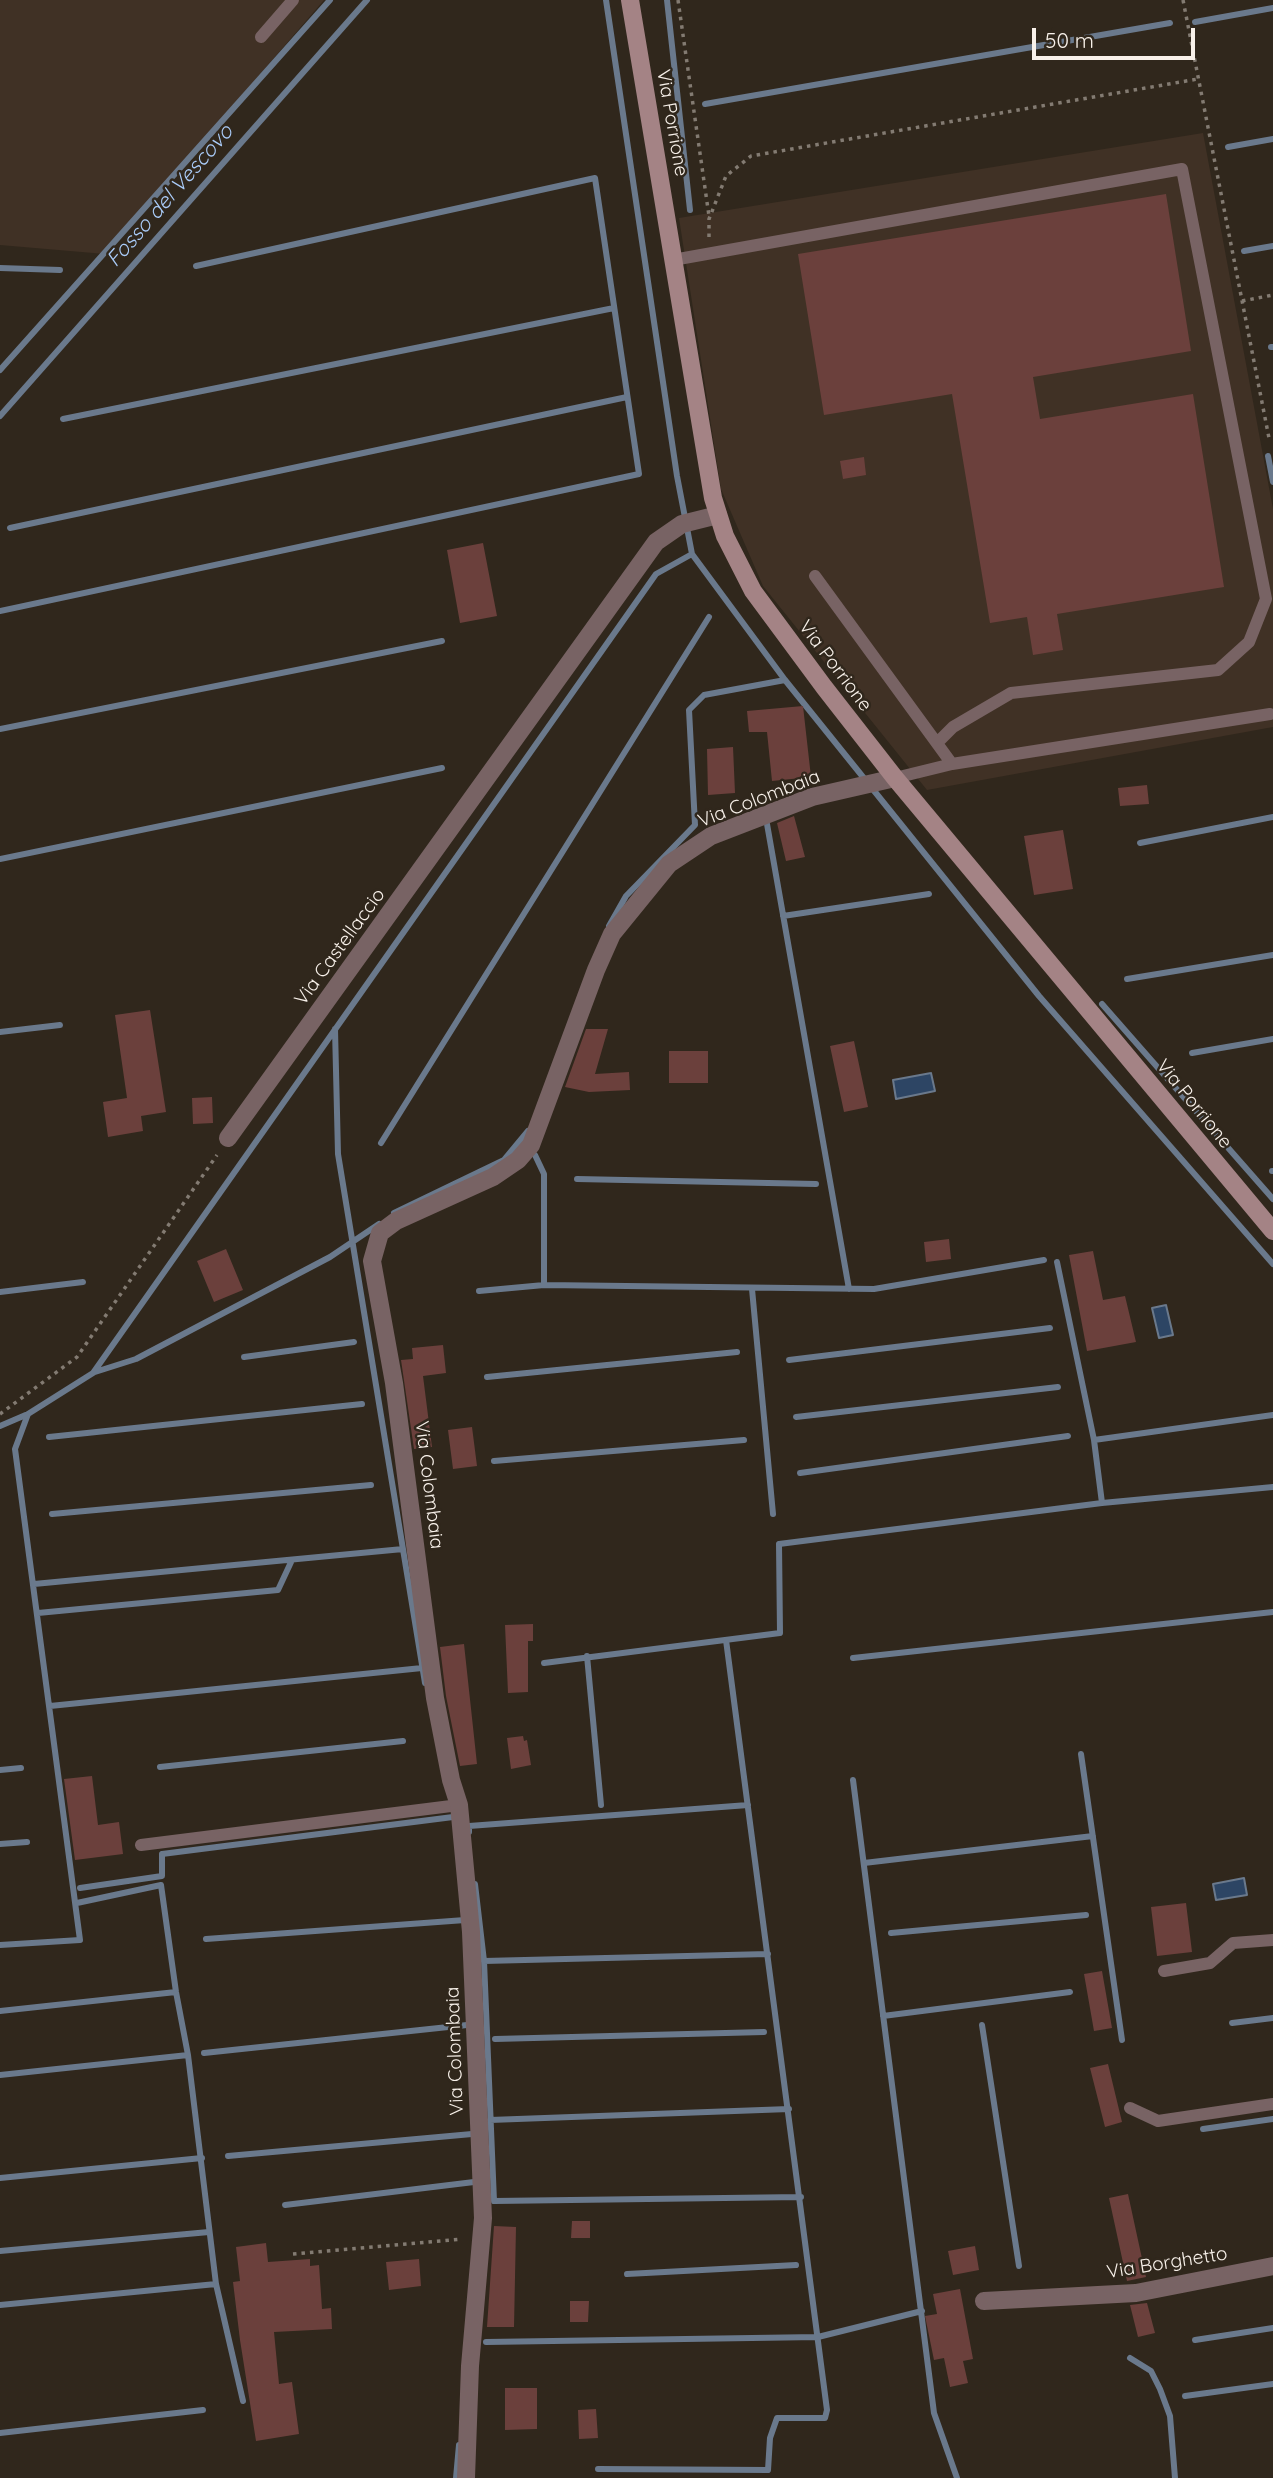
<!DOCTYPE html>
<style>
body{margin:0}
#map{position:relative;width:1273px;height:2478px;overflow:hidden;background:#30271c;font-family:Quicksand,sans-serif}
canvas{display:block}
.scale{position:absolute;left:1032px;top:28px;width:163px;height:32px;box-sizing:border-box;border:4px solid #f8f1ea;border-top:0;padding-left:9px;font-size:21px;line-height:24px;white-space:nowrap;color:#f8f1ea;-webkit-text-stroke:5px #30271c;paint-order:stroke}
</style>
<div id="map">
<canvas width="1273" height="2478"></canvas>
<div class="scale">50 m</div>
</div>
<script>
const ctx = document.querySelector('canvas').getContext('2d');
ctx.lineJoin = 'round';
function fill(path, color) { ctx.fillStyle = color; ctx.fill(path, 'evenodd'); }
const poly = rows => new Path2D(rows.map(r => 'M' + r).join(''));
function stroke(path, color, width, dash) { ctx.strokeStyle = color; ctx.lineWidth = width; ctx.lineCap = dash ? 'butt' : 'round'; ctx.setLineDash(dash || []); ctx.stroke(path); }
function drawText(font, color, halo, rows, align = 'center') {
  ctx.font = font + ' Quicksand,sans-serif'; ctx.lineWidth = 5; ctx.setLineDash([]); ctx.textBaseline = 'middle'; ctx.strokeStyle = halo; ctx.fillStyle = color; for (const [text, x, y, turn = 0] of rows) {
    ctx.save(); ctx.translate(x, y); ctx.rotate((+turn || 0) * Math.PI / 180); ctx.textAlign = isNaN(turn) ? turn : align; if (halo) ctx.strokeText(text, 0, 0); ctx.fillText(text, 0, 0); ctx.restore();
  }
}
fill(poly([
 [0,0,324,0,105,254,0,245],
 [1203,133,1273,509,1273,727,927,790,763,586,721,489,679,218]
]), '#403125');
const water = poly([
 [931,1073,935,1091,896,1099,893,1080,931,1073],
 [1166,1305,1173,1335,1159,1338,1152,1308,1166,1305],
 [1244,1878,1247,1895,1216,1900,1213,1884,1244,1878]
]);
fill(water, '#2d4564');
stroke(water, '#6a798c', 2);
stroke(poly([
 [606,0,677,476,692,554,785,680,1039,996,1273,1264],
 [667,0,690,210],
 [1195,22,1273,8],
 [705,104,1170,23],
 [1228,147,1273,139],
 [1244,251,1273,246],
 [0,268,60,270],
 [1271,347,1273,347],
 [0,370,330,0],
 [0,416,367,0],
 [63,419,614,308],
 [1268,456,1273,482],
 [10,528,627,397],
 [0,611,639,474,595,178,196,266],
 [0,729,442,641],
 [767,824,849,1289],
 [1140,843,1273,817],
 [0,859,442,768],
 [783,916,929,894],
 [609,926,626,896,695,825,689,710,704,695,785,680],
 [1127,979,1273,955],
 [1102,1004,1273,1199],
 [335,1029,338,1154,425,1683],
 [0,1032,60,1025],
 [1192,1053,1273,1039],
 [381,1143,709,617],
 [535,1155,544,1174,544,1285],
 [1272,1171,1273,1171],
 [577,1179,816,1184],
 [394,1213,504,1160,528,1131],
 [1057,1262,1094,1440,1102,1503],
 [752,1289,773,1514],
 [479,1291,544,1285,874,1289,1044,1260],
 [0,1292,83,1282],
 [244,1357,354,1342],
 [789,1360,1050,1328],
 [95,1372,136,1359,330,1257,379,1224],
 [487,1377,737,1352],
 [796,1417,1058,1387],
 [0,1426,28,1414,93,1373,656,574,692,554],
 [49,1437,362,1404],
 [1094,1440,1273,1415],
 [494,1461,744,1440],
 [800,1473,1068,1436],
 [52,1514,371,1485],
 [34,1584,403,1549],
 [38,1613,278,1590,292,1560],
 [587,1656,601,1805],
 [853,1658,1273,1612],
 [544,1663,780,1633,779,1544,1102,1503,1273,1487],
 [50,1706,422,1668],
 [1081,1754,1122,2040],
 [160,1767,403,1741],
 [0,1770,21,1768],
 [853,1780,934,2413,957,2478],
 [469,1832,469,1826,748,1805],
 [0,1844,27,1842],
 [864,1863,1093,1836],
 [475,1884,484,1961,494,2201,801,2197],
 [80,1888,162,1876,162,1854,453,1817],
 [77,1903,161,1885,176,1992,188,2055,216,2284,243,2401],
 [891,1933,1086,1915],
 [206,1939,465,1920],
 [0,1945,80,1940,15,1449,28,1414],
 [484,1961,768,1954],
 [0,2011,176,1992],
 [883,2016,1070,1992],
 [1232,2023,1273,2018],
 [982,2025,1019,2266],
 [495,2039,764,2032],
 [204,2053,467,2025],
 [0,2075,188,2055],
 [490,2120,789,2109],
 [1203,2129,1273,2119],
 [228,2156,472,2134],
 [0,2178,202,2158],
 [285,2205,474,2182],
 [0,2251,209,2232],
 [627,2274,796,2265],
 [0,2305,216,2284],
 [1195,2340,1273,2328],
 [486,2342,818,2337,922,2311],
 [1130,2358,1151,2371,1160,2389,1170,2416,1175,2478],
 [1185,2396,1273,2384],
 [0,2433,203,2410],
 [598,2469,768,2470,770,2438,777,2418,825,2418,827,2410,726,1640],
 [456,2478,459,2445]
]), '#6a798c', 6);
fill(poly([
 [1166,194,1191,351,1033,377,1040,419,1193,394,1224,587,1057,614,1063,650,1033,655,1027,617,990,623,952,394,824,415,798,254],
 [864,457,866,475,843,479,840,461],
 [483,543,497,616,460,623,447,550],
 [803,706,811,777,772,781,767,732,749,732,747,711],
 [733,747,735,793,708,795,707,749],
 [1147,785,1149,804,1120,806,1118,788],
 [794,816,805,857,786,861,777,823],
 [1063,830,1073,889,1034,895,1024,836],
 [150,1010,166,1112,141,1116,143,1131,108,1137,103,1102,127,1098,115,1015],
 [586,1029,608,1029,595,1074,629,1072,630,1090,589,1092,565,1087],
 [854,1041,868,1107,844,1112,830,1046],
 [669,1051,708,1051,708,1083,669,1083],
 [212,1097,213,1123,193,1124,192,1098],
 [949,1239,951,1259,926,1262,924,1242],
 [226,1249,243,1290,214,1302,197,1261],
 [1093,1251,1103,1300,1125,1296,1136,1342,1087,1351,1069,1255],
 [443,1345,446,1373,423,1376,432,1447,414,1449,401,1360,413,1359,412,1348],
 [472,1427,477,1466,453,1469,448,1430],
 [533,1624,533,1641,528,1641,528,1692,508,1693,505,1625],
 [464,1644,477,1764,460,1766,446,1696,440,1647],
 [523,1736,524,1741,527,1740,531,1765,511,1769,507,1738],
 [92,1776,98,1825,119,1822,123,1854,75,1860,64,1779],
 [1186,1903,1192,1952,1157,1956,1151,1907],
 [1102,1971,1112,2028,1094,2031,1084,1974],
 [1108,2064,1122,2122,1105,2127,1090,2068],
 [1128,2194,1146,2277,1127,2281,1109,2198],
 [572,2221,590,2221,590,2238,571,2238],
 [494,2226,516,2227,514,2327,487,2327],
 [266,2243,268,2262,310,2259,310,2266,319,2265,322,2309,331,2308,332,2329,274,2332,279,2384,292,2382,299,2434,256,2441,240,2340,233,2282,240,2281,236,2247],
 [975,2246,979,2270,953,2275,948,2251],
 [419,2259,421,2286,389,2290,386,2262],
 [960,2289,973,2359,963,2361,968,2383,950,2387,944,2358,934,2360,925,2316,937,2314,933,2294],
 [570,2301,589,2301,588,2322,570,2322],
 [1147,2303,1155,2333,1138,2337,1130,2305],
 [505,2388,537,2388,537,2429,505,2430],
 [596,2409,598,2438,579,2439,578,2410]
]), '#6b403c');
stroke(poly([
 [678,0,709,216],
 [1183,0,1269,438],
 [709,237,709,219,726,176,751,156,1198,79],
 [1242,301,1273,295],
 [0,1414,77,1357,217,1155],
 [293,2254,462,2239]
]), '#837b72', 3.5, [3.5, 5]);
stroke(poly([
 [261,37,293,0],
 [673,260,1182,169,1266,599,1249,642,1218,670,1011,693,953,727,937,743],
 [815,576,952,764],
 [895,778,952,764,1270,714],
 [141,1845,459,1805],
 [1164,1971,1210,1963,1233,1943,1273,1940],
 [1130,2108,1158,2121,1273,2104]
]), '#786364', 12);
stroke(poly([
 [228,1138,656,542,682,524,718,515],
 [984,2301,1136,2293,1273,2266],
 [466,2478,470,2366,483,2218,471,1932,459,1805,451,1780,435,1698,394,1383,372,1261,380,1233,396,1221,493,1177,518,1160,531,1145,596,970,612,934,669,864,711,836,812,797,895,778]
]), '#786364', 18);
stroke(poly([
 [630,0,713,498,725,536,753,591,824,687,895,778,1273,1231]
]), '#a48385', 18);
drawText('19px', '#f8f1ea', '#30271c', [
 ["Via Porrione",672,123,80],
 ["Via Porrione",835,666,53],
 ["Via Colombaia",759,799,-21],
 ["Via Castellaccio",340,947,-54],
 ["Via Porrione",1194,1104,51],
 ["Via Colombaia",429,1485,83],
 ["Via Colombaia",455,2051,-92],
 ["Via Borghetto",1167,2263,-9]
]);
drawText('italic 21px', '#aaccf9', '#30271c', [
 ["Fosso del Vescovo",170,196,-49]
]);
</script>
